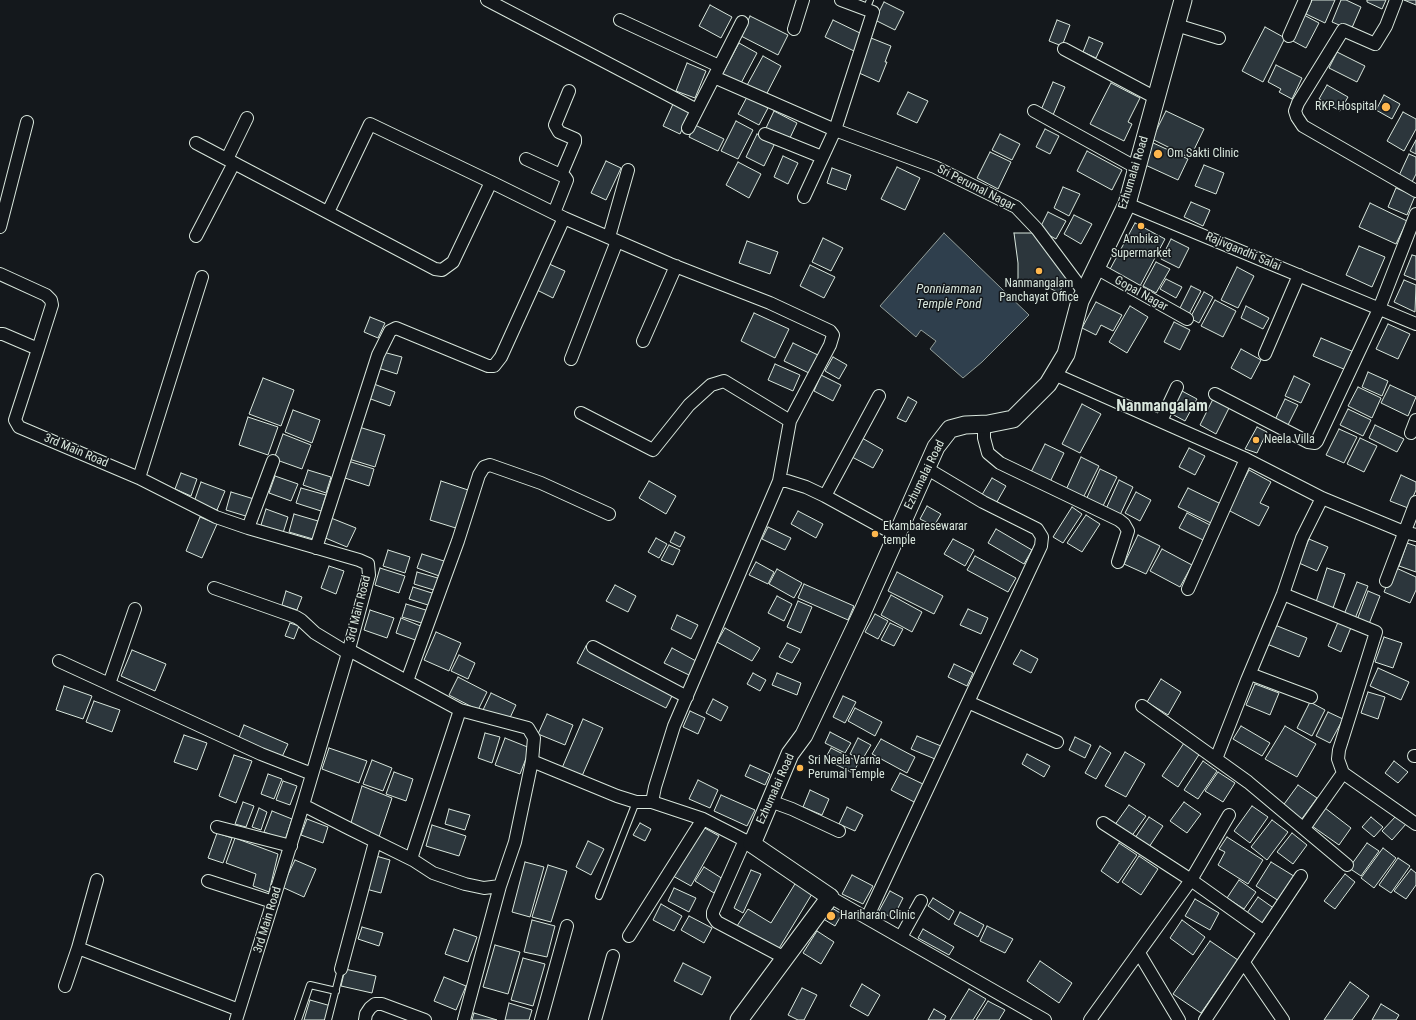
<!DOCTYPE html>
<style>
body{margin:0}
canvas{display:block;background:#14181c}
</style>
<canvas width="1416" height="1020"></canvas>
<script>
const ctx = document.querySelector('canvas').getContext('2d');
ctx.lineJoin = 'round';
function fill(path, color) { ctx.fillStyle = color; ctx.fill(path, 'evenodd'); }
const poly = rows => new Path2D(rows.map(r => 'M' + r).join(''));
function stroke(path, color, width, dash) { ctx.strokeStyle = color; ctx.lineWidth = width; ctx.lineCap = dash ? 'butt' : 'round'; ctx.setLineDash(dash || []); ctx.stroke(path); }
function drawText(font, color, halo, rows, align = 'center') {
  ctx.font = font + ' "Roboto Condensed",sans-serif'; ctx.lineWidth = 3; ctx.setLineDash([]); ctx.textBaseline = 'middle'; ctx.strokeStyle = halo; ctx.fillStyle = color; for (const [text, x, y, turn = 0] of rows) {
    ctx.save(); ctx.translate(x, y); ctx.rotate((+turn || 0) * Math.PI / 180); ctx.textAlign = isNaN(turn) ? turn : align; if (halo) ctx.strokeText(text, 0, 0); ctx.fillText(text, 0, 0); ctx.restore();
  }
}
const water = poly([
 [944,233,1029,315,982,362,963,378,930,349,936,341,921,330,916,337,880,306,944,233]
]);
fill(water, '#2f3f4d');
stroke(water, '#939e99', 1);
const building = poly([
 [1312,0,1335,0,1325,23,1306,14,1312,0],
 [1341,0,1346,0,1361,7,1351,30,1332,22,1341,0],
 [1367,0,1386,0,1382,9,1367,2,1367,0],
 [1404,0,1416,0,1416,5,1404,0],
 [884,2,904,12,895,30,875,20,884,2],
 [710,5,732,17,721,38,699,26,710,5],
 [1304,15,1319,23,1306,48,1291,40,1304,15],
 [750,16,788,35,778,55,741,36,750,16],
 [833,20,862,34,854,51,825,37,833,20],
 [1057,20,1070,25,1062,46,1049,41,1057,20],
 [1265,27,1285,38,1263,82,1242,71,1265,27],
 [1089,37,1103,43,1096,58,1083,52,1089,37],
 [871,38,891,46,885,62,887,62,879,82,857,72,871,38],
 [739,43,757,53,740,85,722,75,739,43],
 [1337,52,1365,66,1357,82,1329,68,1337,52],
 [763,56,781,66,765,97,746,87,763,56],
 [687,63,706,71,695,98,676,91,687,63],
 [1276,65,1302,78,1292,99,1279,92,1281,89,1268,82,1276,65],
 [1053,82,1065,87,1053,115,1041,110,1053,82],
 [1111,83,1140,98,1128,122,1132,124,1124,141,1090,124,1111,83],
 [1327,85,1348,97,1340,111,1319,99,1327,85],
 [908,92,928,101,917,123,897,114,908,92],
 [1384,95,1400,104,1392,119,1376,110,1384,95],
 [747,97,768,108,759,125,738,114,747,97],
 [673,104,690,112,680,134,663,126,673,104],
 [774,111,797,123,789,140,766,128,774,111],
 [1166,111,1204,129,1190,158,1152,139,1166,111],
 [1403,112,1416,119,1416,129,1404,151,1387,141,1403,112],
 [736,121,753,130,738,159,721,151,736,121],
 [695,125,724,139,718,151,689,137,695,125],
 [1045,129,1059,136,1050,154,1036,147,1045,129],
 [757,134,775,143,764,166,746,157,757,134],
 [1000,134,1020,144,1012,160,992,150,1000,134],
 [1416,140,1416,154,1410,151,1416,140],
 [1151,142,1188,159,1178,180,1141,163,1151,142],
 [1087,151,1122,170,1112,190,1077,171,1087,151],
 [990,152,1011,162,998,189,977,178,990,152],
 [1409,154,1416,157,1416,174,1410,186,1397,180,1409,154],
 [783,156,798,163,788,184,774,177,783,156],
 [606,161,621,168,606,200,591,193,606,161],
 [738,162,761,174,749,198,726,185,738,162],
 [1204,165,1224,173,1216,194,1195,186,1204,165],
 [897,167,920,178,905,210,881,199,897,167],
 [832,168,851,175,846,190,827,183,832,168],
 [1063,187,1080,194,1069,216,1054,208,1063,187],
 [1396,188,1415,196,1407,215,1388,207,1396,188],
 [1191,202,1210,210,1203,226,1184,217,1191,202],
 [1370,203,1407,221,1396,244,1359,227,1370,203],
 [1048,212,1066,221,1056,239,1039,230,1048,212],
 [1074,215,1092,224,1081,244,1064,234,1074,215],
 [1135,223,1165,239,1140,286,1126,278,1108,273,1135,223],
 [1014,233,1034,233,1067,279,1059,293,1040,283,1018,282,1018,263,1014,233],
 [823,238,843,248,831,271,812,262,823,238],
 [1171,239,1189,248,1179,268,1161,259,1171,239],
 [747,241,778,252,770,274,739,263,747,241],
 [1359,246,1385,257,1372,287,1346,275,1359,246],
 [1412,255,1416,256,1416,280,1404,275,1412,255],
 [1156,262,1170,269,1156,293,1143,286,1156,262],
 [547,263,565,271,553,298,535,289,547,263],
 [810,265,835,277,824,298,800,286,810,265],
 [1237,267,1254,276,1238,308,1221,300,1237,267],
 [1166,279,1182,287,1176,298,1160,289,1166,279],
 [1404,280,1416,285,1415,312,1394,302,1404,280],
 [1191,286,1201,291,1188,316,1178,312,1191,286],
 [1204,292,1213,297,1199,323,1190,318,1204,292],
 [1215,300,1236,311,1223,337,1201,326,1215,300],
 [1096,302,1122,315,1113,331,1101,325,1096,335,1082,328,1096,302],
 [1130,306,1148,317,1127,353,1109,342,1130,306],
 [1246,306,1269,318,1263,329,1241,318,1246,306],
 [754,313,789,329,775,358,741,341,754,313],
 [370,317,385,323,378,338,364,332,370,317],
 [1174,322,1190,330,1180,350,1164,342,1174,322],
 [1388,324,1410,334,1398,359,1376,349,1388,324],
 [1321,338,1354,352,1346,370,1313,356,1321,338],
 [793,343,820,356,811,374,784,361,793,343],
 [1241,349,1261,360,1251,379,1231,368,1241,349],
 [383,352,402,357,397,374,378,368,383,352],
 [833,357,847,365,839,379,825,371,833,357],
 [775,364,800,375,793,391,768,380,775,364],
 [1368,372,1388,381,1382,396,1362,387,1368,372],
 [821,375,841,385,833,401,814,391,821,375],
 [1294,376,1310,384,1301,403,1285,396,1294,376],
 [263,378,294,390,281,426,249,414,263,378],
 [374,384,395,392,390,406,368,398,374,384],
 [1390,385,1416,397,1408,416,1381,403,1390,385],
 [1358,387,1381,398,1372,418,1348,406,1358,387],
 [1182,391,1197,399,1185,421,1170,413,1182,391],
 [908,397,917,402,906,422,897,418,908,397],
 [1213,399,1229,408,1216,434,1200,425,1213,399],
 [1285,399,1298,405,1286,429,1274,422,1285,399],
 [1082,404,1101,414,1080,453,1062,444,1082,404],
 [1348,409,1371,420,1363,436,1340,425,1348,409],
 [293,410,320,420,312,443,285,432,293,410],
 [248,417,278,427,268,455,239,445,248,417],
 [1375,425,1404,439,1397,452,1369,438,1375,425],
 [359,427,385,435,375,467,349,459,359,427],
 [1257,427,1267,432,1257,453,1245,449,1257,427],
 [1339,429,1357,437,1344,463,1326,455,1339,429],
 [283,434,311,445,302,469,274,459,283,434],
 [862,438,883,450,873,468,852,457,862,438],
 [1360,438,1377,446,1364,472,1347,464,1360,438],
 [1045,444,1064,453,1049,484,1030,474,1045,444],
 [1189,448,1205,456,1195,475,1179,467,1189,448],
 [1081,457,1099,466,1082,500,1065,492,1081,457],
 [348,461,374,469,369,486,342,477,348,461],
 [1100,469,1117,477,1101,510,1085,502,1100,469],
 [308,470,331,477,326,493,303,485,308,470],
 [1249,470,1271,482,1260,503,1269,507,1259,526,1228,510,1249,470],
 [181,473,197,479,191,496,175,489,181,473],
 [1401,475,1416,482,1416,490,1408,508,1390,501,1401,475],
 [275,476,298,484,291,501,269,493,275,476],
 [992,478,1006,486,994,507,980,498,992,478],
 [1119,480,1133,487,1120,515,1106,509,1119,480],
 [441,481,471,491,459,529,430,520,441,481],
 [649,481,676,496,666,514,639,498,649,481],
 [201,482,225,491,217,510,194,502,201,482],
 [301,488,326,495,321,511,296,503,301,488],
 [1188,488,1221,504,1211,523,1178,507,1188,488],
 [231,492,254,499,249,517,226,510,231,492],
 [1136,492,1151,500,1140,521,1125,513,1136,492],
 [927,506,941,514,934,526,920,519,927,506],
 [1072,507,1082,514,1063,543,1053,537,1072,507],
 [266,509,288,517,283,533,261,525,266,509],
 [798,511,823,524,816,538,791,524,798,511],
 [1187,513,1210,525,1203,540,1179,528,1187,513],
 [294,514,318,521,313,539,289,532,294,514],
 [1086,515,1100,524,1082,552,1067,543,1086,515],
 [200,517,217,524,202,558,186,551,200,517],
 [331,518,356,528,347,547,323,537,331,518],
 [768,527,791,538,785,550,762,539,768,527],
 [996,529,1032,550,1024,564,988,543,996,529],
 [675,532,685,537,680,547,670,542,675,532],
 [1138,535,1160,546,1146,574,1124,564,1138,535],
 [656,538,667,544,659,558,648,552,656,538],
 [953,539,974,550,965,566,944,554,953,539],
 [1309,539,1328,547,1317,571,1299,563,1309,539],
 [1407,543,1416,546,1416,572,1399,566,1407,543],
 [669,545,680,550,673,565,661,560,669,545],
 [1162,549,1192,565,1180,587,1150,571,1162,549],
 [388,550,410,557,405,573,383,566,388,550],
 [422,554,447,562,442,577,417,568,422,554],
 [975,556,1016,578,1008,592,967,570,975,556],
 [756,562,774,572,768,584,749,575,756,562],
 [329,566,344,571,336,594,321,588,329,566],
 [1394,567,1416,577,1416,590,1410,603,1384,592,1394,567],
 [380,568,405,576,399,593,375,585,380,568],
 [1327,568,1345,574,1333,608,1316,602,1327,568],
 [777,569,802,583,794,598,769,584,777,569],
 [417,572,441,579,437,591,414,584,417,572],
 [897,572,943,596,934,614,888,591,897,572],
 [1357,582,1368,586,1354,621,1343,617,1357,582],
 [804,584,854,606,848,620,798,598,804,584],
 [615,585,636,596,628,612,606,601,615,585],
 [413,587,435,594,431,606,409,599,413,587],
 [286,591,302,597,297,610,282,605,286,591],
 [1368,591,1380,596,1369,624,1357,620,1368,591],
 [891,595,922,612,912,632,881,615,891,595],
 [777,596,792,604,784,621,768,613,777,596],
 [798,601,812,607,801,633,787,627,798,601],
 [406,604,429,611,425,624,402,617,406,604],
 [968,609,988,618,981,634,960,625,968,609],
 [370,610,394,618,387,638,364,630,370,610],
 [875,614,888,621,878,639,865,632,875,614],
 [677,615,698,625,691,639,671,629,677,615],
 [401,618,423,627,418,641,396,633,401,618],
 [1339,620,1352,625,1341,652,1328,646,1339,620],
 [290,623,299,626,294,639,285,636,290,623],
 [890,623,903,629,894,646,881,640,890,623],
 [1275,625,1307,638,1299,657,1267,644,1275,625],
 [725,628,760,648,752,661,717,642,725,628],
 [436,632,461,643,449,671,424,660,436,632],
 [1384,637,1402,643,1393,668,1375,662,1384,637],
 [787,643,800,649,792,663,779,657,787,643],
 [586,646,674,692,666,708,577,663,586,646],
 [672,648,696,661,689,675,664,663,672,648],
 [132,650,166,664,155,691,121,676,132,650],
 [1021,650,1038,659,1031,673,1013,664,1021,650],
 [459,655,475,663,468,679,451,671,459,655],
 [954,664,973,673,967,686,948,677,954,664],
 [1378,668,1409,682,1401,700,1370,686,1378,668],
 [753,673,766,680,760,691,747,684,753,673],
 [777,673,801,683,797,695,772,685,777,673],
 [458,677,487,692,478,710,449,695,458,677],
 [1161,679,1181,692,1168,715,1147,702,1161,679],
 [1255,684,1279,693,1270,715,1246,705,1255,684],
 [64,686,92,696,83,719,56,710,64,686],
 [1368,692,1385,697,1378,719,1361,713,1368,692],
 [491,693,516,705,508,722,483,710,491,693],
 [843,696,856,702,845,723,833,717,843,696],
 [713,699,728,707,721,721,706,713,713,699],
 [94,701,120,710,112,732,86,722,94,701],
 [1310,702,1325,710,1312,736,1297,728,1310,702],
 [855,708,882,722,875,736,848,721,855,708],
 [690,711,705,718,698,734,683,727,690,711],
 [1328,712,1343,719,1330,743,1316,736,1328,712],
 [547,714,573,725,565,745,538,734,547,714],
 [583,719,603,728,582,776,562,768,583,719],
 [244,725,288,744,281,759,238,740,244,725],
 [1241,726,1270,743,1262,756,1233,739,1241,726],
 [1285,726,1316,744,1297,777,1265,759,1285,726],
 [830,732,851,743,845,753,825,743,830,732],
 [485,733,500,737,492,763,478,758,485,733],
 [184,735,207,743,197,770,174,762,184,735],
 [917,736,941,746,935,759,911,749,917,736],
 [1075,737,1091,745,1085,758,1069,750,1075,737],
 [505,738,530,748,520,774,495,765,505,738],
 [858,738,871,745,862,760,850,754,858,738],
 [881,739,915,757,907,773,872,754,881,739],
 [1184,743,1200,753,1178,787,1162,776,1184,743],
 [1100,746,1111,753,1096,779,1085,773,1100,746],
 [329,748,367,761,359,783,322,769,329,748],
 [831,748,859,762,853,773,825,759,831,748],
 [1125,752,1145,764,1126,797,1105,786,1125,752],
 [1027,754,1050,766,1044,777,1022,764,1027,754],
 [234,755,252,761,236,803,219,796,234,755],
 [372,760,392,768,383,791,363,784,372,760],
 [1203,761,1217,771,1198,799,1184,790,1203,761],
 [1394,761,1408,772,1398,783,1385,773,1394,761],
 [750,765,770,774,765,785,745,776,750,765],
 [394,772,413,779,406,801,386,794,394,772],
 [1218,772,1235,783,1223,802,1205,791,1218,772],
 [900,773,925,785,916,803,891,790,900,773],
 [268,774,282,779,274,799,261,794,268,774],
 [698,780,718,790,710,808,689,799,698,780],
 [283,781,297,786,290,805,276,800,283,781],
 [1298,785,1317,798,1301,820,1282,807,1298,785],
 [362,786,392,798,378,840,350,826,362,786],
 [810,790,829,799,822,815,803,807,810,790],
 [721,795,755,810,747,826,714,811,721,795],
 [243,802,254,806,246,827,235,824,243,802],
 [1184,802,1201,814,1187,833,1170,821,1184,802],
 [1129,805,1146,816,1131,837,1114,826,1129,805],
 [1252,806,1268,817,1250,843,1234,831,1252,806],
 [847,807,863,815,855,831,839,824,847,807],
 [259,808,267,812,261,830,252,827,259,808],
 [1325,808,1351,828,1339,845,1312,826,1325,808],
 [449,809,470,815,465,830,445,824,449,809],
 [272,811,292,819,285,840,264,832,272,811],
 [1396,816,1406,824,1392,840,1382,831,1396,816],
 [1149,817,1163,826,1149,847,1135,838,1149,817],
 [1371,817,1383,827,1374,837,1362,827,1371,817],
 [307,819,328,827,323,843,301,835,307,819],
 [1272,820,1288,832,1267,860,1251,847,1272,820],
 [640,823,651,829,645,841,633,835,640,823],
 [432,825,466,836,459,856,426,846,432,825],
 [701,826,719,836,691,886,673,876,701,826],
 [217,833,232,838,223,863,208,858,217,833],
 [1292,833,1307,845,1293,864,1277,852,1292,833],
 [1227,837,1263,860,1248,884,1218,865,1225,852,1219,849,1227,837],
 [235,838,278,854,269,892,253,886,256,874,226,863,235,838],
 [588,841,604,849,591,875,576,867,588,841],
 [1119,843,1137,855,1118,883,1101,871,1119,843],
 [1367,843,1379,851,1361,876,1349,868,1367,843],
 [1383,848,1396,858,1374,888,1361,878,1383,848],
 [376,856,390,860,381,893,366,889,376,856],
 [1139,856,1158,869,1141,895,1122,882,1139,856],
 [1398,858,1410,866,1391,893,1379,885,1398,858],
 [295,860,316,869,304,897,282,887,295,860],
 [525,862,544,867,530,917,512,912,525,862],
 [1271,862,1297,878,1282,903,1256,886,1271,862],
 [548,865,567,871,551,922,532,917,548,865],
 [704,867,723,879,714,893,695,881,704,867],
 [1411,869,1416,873,1416,885,1406,899,1394,891,1411,869],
 [751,870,761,874,743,913,734,908,751,870],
 [1345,874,1355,882,1335,909,1324,901,1345,874],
 [852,875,873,886,863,904,842,894,852,875],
 [798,879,815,889,778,950,737,926,748,909,771,923,798,879],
 [1239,880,1256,892,1244,909,1227,898,1239,880],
 [674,888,696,898,689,912,668,901,674,888],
 [890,891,903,898,893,918,879,911,890,891],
 [1258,897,1275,909,1262,928,1245,916,1258,897],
 [933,898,954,911,949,920,928,906,933,898],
 [1195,899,1219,913,1210,930,1185,916,1195,899],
 [661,904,682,916,674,931,653,920,661,904],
 [827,905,842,914,835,926,820,917,827,905],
 [960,912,984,925,978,937,954,924,960,912],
 [689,916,712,928,704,943,681,930,689,916],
 [532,920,555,926,547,957,524,952,532,920],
 [1182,920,1205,937,1193,955,1170,938,1182,920],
 [987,926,1013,939,1005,953,980,941,987,926],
 [362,927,383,933,379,946,358,939,362,927],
 [454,929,477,937,468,962,445,954,454,929],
 [923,929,954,947,949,955,918,938,923,929],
 [817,931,834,942,821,964,803,953,817,931],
 [1210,941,1238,960,1201,1013,1173,994,1210,941],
 [495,945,520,952,508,994,483,987,495,945],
 [523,958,545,964,533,1006,511,1000,523,958],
 [1040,961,1072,983,1059,1003,1027,981,1040,961],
 [683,963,711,977,702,995,674,981,683,963],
 [345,969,376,976,372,993,341,986,345,969],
 [444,977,466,986,456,1010,434,1001,444,977],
 [1350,982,1369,996,1352,1020,1324,1020,1350,982],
 [862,984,880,995,868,1016,850,1006,862,984],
 [802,988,817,995,804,1020,798,1020,788,1015,802,988],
 [969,989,986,999,973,1020,950,1020,969,989],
 [310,1000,331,1006,326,1020,304,1020,310,1000],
 [988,1001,1005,1010,999,1020,976,1020,988,1001],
 [509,1003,532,1010,529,1020,505,1020,509,1003],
 [1381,1004,1399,1015,1396,1020,1372,1020,1381,1004],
 [934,1009,946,1016,944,1020,928,1020,934,1009],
 [474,1013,497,1020,472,1020,474,1013]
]);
fill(building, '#2c363c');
stroke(building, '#d8e6dc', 1);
const lane = poly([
 [866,10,870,0],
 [599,896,636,802],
 [298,1020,310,985,336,991],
 [328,1020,341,969]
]);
const street = poly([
 [487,0,697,110],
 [1396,0,1386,26,1375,44,1343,30,1298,103,1295,111,1297,117,1303,126,1416,191],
 [620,20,719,66],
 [1176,25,1219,38],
 [794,29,803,0],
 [1289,36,1305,0],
 [1064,49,1156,98],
 [714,77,835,130,935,167,1016,207,1037,229,1084,292],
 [1034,111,1137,168],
 [688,128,742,22],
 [765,134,822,157],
 [196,143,435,269,442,270,453,262,491,182,564,218],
 [227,159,247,118],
 [526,159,565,177,567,180,554,213],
 [561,175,575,142,575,139,559,132,555,125,569,91],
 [804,197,835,130,873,12,841,0],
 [1127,204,1416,324],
 [328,212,370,124,491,182],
 [0,227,27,122],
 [196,236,234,163],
 [609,237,628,170],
 [1096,268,1187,319],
 [0,274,46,295,51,300,52,305,38,349],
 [0,334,3,334,38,349,15,420,19,427,139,478,216,517,248,528,359,560,368,564,369,575,348,653,303,805,236,1020],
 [643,341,676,266],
 [1265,354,1299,275],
 [571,359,617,241],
 [1054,374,1246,459,1322,498,1404,532,1416,535],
 [1215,394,1308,442,1315,443,1317,441,1379,309,1416,214],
 [581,413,653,450,689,405,711,385,724,381,790,421,779,481],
 [1161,421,1177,387],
 [984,424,984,438,988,453,1000,463,1119,520,1124,524,1128,531,1118,562],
 [1411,433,1416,420],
 [139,478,202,277],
 [825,496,879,396],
 [248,528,273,461],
 [316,548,378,355,390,331,396,328,488,366,494,366,501,357,564,218,670,264,770,303,830,331,833,335,830,345,790,421],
 [1386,581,1416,502],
 [214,588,296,617,301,620,315,633,348,653],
 [1188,589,1246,459],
 [1283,594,1376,632,1339,750,1338,759,1343,773,1304,828],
 [593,647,687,697],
 [59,661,261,754,312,774],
 [1250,674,1311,697],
 [407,681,458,541,479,475,484,467,490,465,541,483,609,514],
 [109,684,135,609],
 [968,702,1057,742],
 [1142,706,1248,782,1347,865],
 [1414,756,1416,756],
 [1216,759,1247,680,1283,594,1302,538,1322,498],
 [532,761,617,796,636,802,652,802,703,819,752,844],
 [1343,773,1416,824],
 [770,801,792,809,839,831],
 [652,802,655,787,674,726,779,481,787,481,806,487,825,496,896,535],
 [303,805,350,829,413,860,433,873,465,884,484,888,500,886,515,842,532,761,534,738,528,728,460,710,349,650],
 [1103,823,1191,880,1264,932],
 [217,827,291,846],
 [745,840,713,912,713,916,717,922,785,958],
 [411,859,460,710],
 [208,881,273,902],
 [830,897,1045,1020],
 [867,918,1041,546,1042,537,1037,529,983,502,926,468],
 [629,936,703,819],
 [901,937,921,901],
 [78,948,97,880],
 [1139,953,1179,1020],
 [1244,963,1283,1020],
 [341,969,375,842],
 [65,986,78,948,239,1010],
 [365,1020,366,1014,370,1008,375,1004,382,1004,425,1020],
 [464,1020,500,886],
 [541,1020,567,926],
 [595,1020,613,956],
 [1090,1020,1191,880,1229,815],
 [1205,1020,1301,876]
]);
const secondary = poly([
 [739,1020,830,897,752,844,790,754,804,735,862,613,936,447,950,429,965,425,988,424,1013,419,1048,384,1066,354,1080,301,1127,204,1183,0]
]);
stroke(lane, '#d8e6dc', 8);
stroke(street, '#d8e6dc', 14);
stroke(secondary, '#d8e6dc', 19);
stroke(lane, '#14181c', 6);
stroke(street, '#14181c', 12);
stroke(secondary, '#14181c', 17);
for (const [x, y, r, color] of [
 [1386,107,5,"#ffb74d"],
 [1158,154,5,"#ffb74d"],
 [1141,226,4,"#ffb74d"],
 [1039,271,4,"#ffb74d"],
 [1256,440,4,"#ffb74d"],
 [875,534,4,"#ffb74d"],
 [800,768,4,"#ffb74d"],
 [831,916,5,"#ffb74d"]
]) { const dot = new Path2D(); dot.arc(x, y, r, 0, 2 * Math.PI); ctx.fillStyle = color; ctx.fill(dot); stroke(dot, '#14181c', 1.5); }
drawText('12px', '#d8e6dc', '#14181c', [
 ["RKP Hospital",1377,107,"right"],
 ["Om Sakti Clinic",1167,154],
 ["Ambika",1141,240,"center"],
 ["Supermarket",1141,254,"center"],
 ["Nanmangalam",1039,284,"center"],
 ["Panchayat Office",1039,298,"center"],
 ["Neela Villa",1264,440],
 ["Ekambaresewarar",883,527],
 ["temple",883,541],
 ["Sri Neela Varna",808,761],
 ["Perumal Temple",808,775],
 ["Hariharan Clinic",840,916]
], 'left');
drawText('12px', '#d8e6dc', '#14181c', [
 ["Ezhumalai Road",1134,173,-73],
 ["Sri Perumal Nagar",976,188,27],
 ["Rajivgandhi Salai",1243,252,23],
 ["Gopal Nagar",1141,294,29],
 ["3rd Main Road",76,451,23],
 ["Ezhumalai Road",925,475,-64],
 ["3rd Main Road",359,609,-76],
 ["Ezhumalai Road",776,789,-66],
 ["3rd Main Road",268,920,-73]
]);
drawText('italic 13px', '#d8e6dc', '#14181c', [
 ["Ponniamman",949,290],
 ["Temple Pond",949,305]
]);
drawText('bold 16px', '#d8e6dc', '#14181c', [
 ["Nanmangalam",1162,407]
]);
</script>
